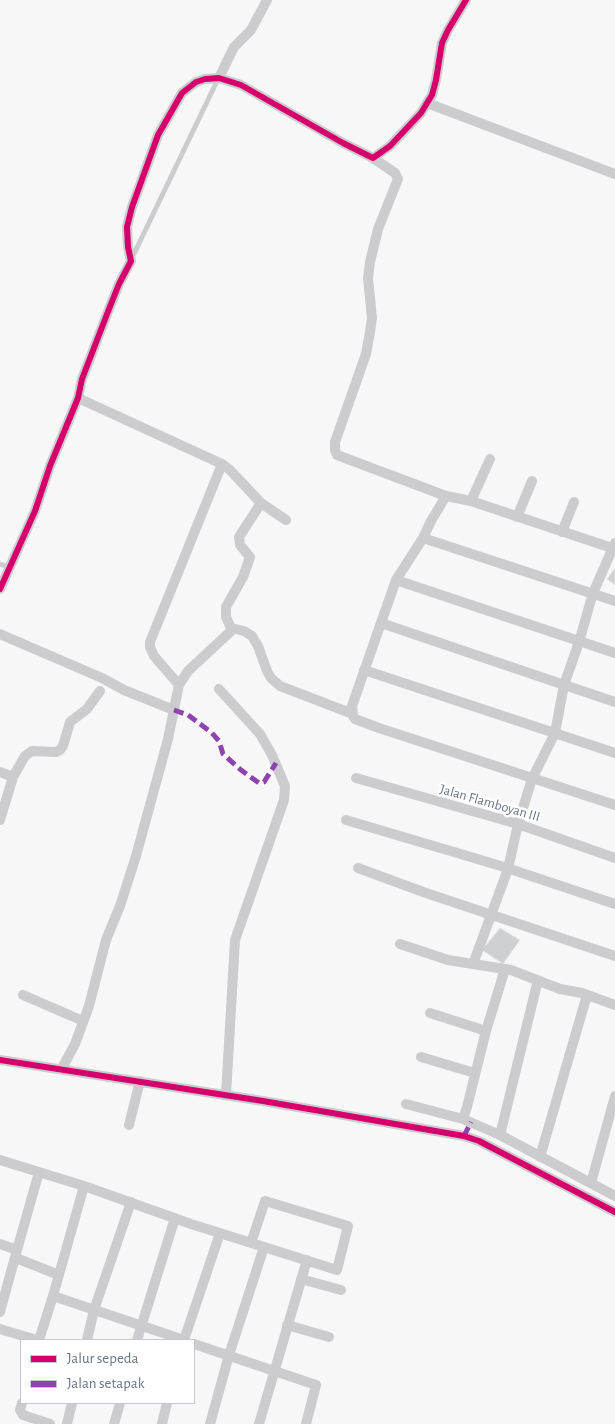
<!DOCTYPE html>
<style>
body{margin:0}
#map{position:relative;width:615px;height:1424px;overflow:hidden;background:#f7f7f7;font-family:"Alegreya Sans",sans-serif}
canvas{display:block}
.legend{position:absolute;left:20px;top:1339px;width:175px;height:65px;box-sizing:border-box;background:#fff;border:1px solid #c3c7ce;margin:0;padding:6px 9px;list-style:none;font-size:15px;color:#6a7484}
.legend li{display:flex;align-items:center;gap:10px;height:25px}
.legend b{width:25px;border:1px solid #c3c7ce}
</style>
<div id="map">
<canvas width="615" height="1424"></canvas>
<ul class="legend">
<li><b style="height:6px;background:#d6006c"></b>Jalur sepeda</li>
<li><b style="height:6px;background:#8e44ad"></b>Jalan setapak</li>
</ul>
</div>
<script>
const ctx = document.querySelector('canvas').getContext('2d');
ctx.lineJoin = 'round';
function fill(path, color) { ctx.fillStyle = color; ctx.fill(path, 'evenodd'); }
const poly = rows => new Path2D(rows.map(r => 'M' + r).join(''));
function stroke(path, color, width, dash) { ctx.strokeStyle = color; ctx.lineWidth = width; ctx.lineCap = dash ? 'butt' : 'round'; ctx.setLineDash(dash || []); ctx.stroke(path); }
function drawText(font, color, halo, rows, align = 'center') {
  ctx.font = font + ' "Alegreya Sans",sans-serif'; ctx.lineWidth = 5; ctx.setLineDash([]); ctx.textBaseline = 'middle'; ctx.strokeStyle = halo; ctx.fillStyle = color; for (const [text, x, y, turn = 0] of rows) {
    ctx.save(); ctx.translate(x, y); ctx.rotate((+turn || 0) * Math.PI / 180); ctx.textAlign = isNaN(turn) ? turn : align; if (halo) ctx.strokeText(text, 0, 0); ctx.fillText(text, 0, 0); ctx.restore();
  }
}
const building = poly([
 [615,568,615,585,607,579,615,568],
 [500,928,520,940,503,964,482,950,500,928]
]);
fill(building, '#cfd0d1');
stroke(building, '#e6e6e6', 1);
stroke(poly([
 [132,258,218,79],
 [0,564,9,567]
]), '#ccccce', 5);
stroke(poly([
 [219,78,234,47,251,30,267,0],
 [427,103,615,174],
 [373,158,395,173,398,179,378,229,370,262,368,278,372,318,370,332,366,354,335,442,335,450,337,455,446,496,471,501,615,549],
 [78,398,222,464,230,470,261,503,286,520],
 [446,496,431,521,423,538,396,580,352,706,353,716,355,719,379,728,615,805],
 [471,501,490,459],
 [517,517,532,481],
 [562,532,574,502],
 [423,538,615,601],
 [396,580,615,653],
 [0,589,35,511,50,466,78,398,82,379,109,309,119,284,131,261,128,247,127,227,132,207,158,135,182,93,196,82,205,79,219,78,241,85,343,143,373,158,390,146,421,113,427,103,432,95,436,80,442,43,448,30,466,0],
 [381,623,615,702],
 [231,628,244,631,252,636,258,646,267,671,271,678,280,686,353,714],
 [0,634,102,678,124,690,174,710],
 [364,670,615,753],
 [179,685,154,656,150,647,150,642,222,464],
 [219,689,260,734,272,755,285,786,284,800,235,940,226,1095],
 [0,772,13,777],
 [356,778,518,824,615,858],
 [0,820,13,777,25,756,32,751,56,752,60,750,63,746,70,722,87,709,100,691],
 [346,820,501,866,615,904],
 [358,868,426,893,615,956],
 [400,944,448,960,473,964,508,869,518,824,532,779,555,733,564,685,579,642,593,593,615,543],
 [473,964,511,970,560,989,582,993,615,1005],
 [23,995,83,1021],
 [486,1031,505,969],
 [421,1057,475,1073],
 [0,1060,263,1101,464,1136,479,1141,615,1212],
 [62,1068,75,1044,89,1006,106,940,120,906,136,856,168,739,179,685,188,671,230,632,231,628,226,617,226,607,243,577,250,557,240,545,239,537,261,503],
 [406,1104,463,1119,467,1107,486,1031,430,1013],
 [463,1119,500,1135,615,1196],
 [129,1125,140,1081],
 [500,1135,538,980],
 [540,1157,587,995],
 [0,1160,84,1186,191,1224,337,1270,348,1226,265,1201,251,1243],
 [591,1183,615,1096],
 [0,1244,17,1250,0,1312],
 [17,1250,39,1172],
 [16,1258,59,1275],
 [301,1279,341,1290],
 [53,1296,184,1340],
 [287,1325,329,1337],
 [0,1329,37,1340],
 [39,1340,53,1296,84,1186],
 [87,1340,94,1310,131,1202],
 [137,1340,175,1218],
 [184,1340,220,1233],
 [194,1344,316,1385,306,1424],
 [22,1403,20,1410,23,1415,50,1424],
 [67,1424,72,1403],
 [114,1424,120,1403],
 [162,1424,167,1403],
 [210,1424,229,1355,264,1247],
 [259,1424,307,1260]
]), '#ccccce', 10);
stroke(poly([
 [174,710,188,715,212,733,219,741,223,754,241,770,259,783,264,782,276,763],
 [464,1136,471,1122]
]), '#8e44ad', 5, [10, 5]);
stroke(poly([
 [0,589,35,511,50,466,78,398,82,379,109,309,119,284,131,261,128,247,127,227,132,207,158,135,182,93,196,82,205,79,219,78,241,85,343,143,373,158,390,146,421,113,427,103,432,95,436,80,442,43,448,30,466,0],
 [0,1060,263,1101,464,1136,479,1141,615,1212]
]), '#d6006c', 6);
drawText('14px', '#6a7484', '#fff', [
 ["Jalan Flamboyan III",490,803,16]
]);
</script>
